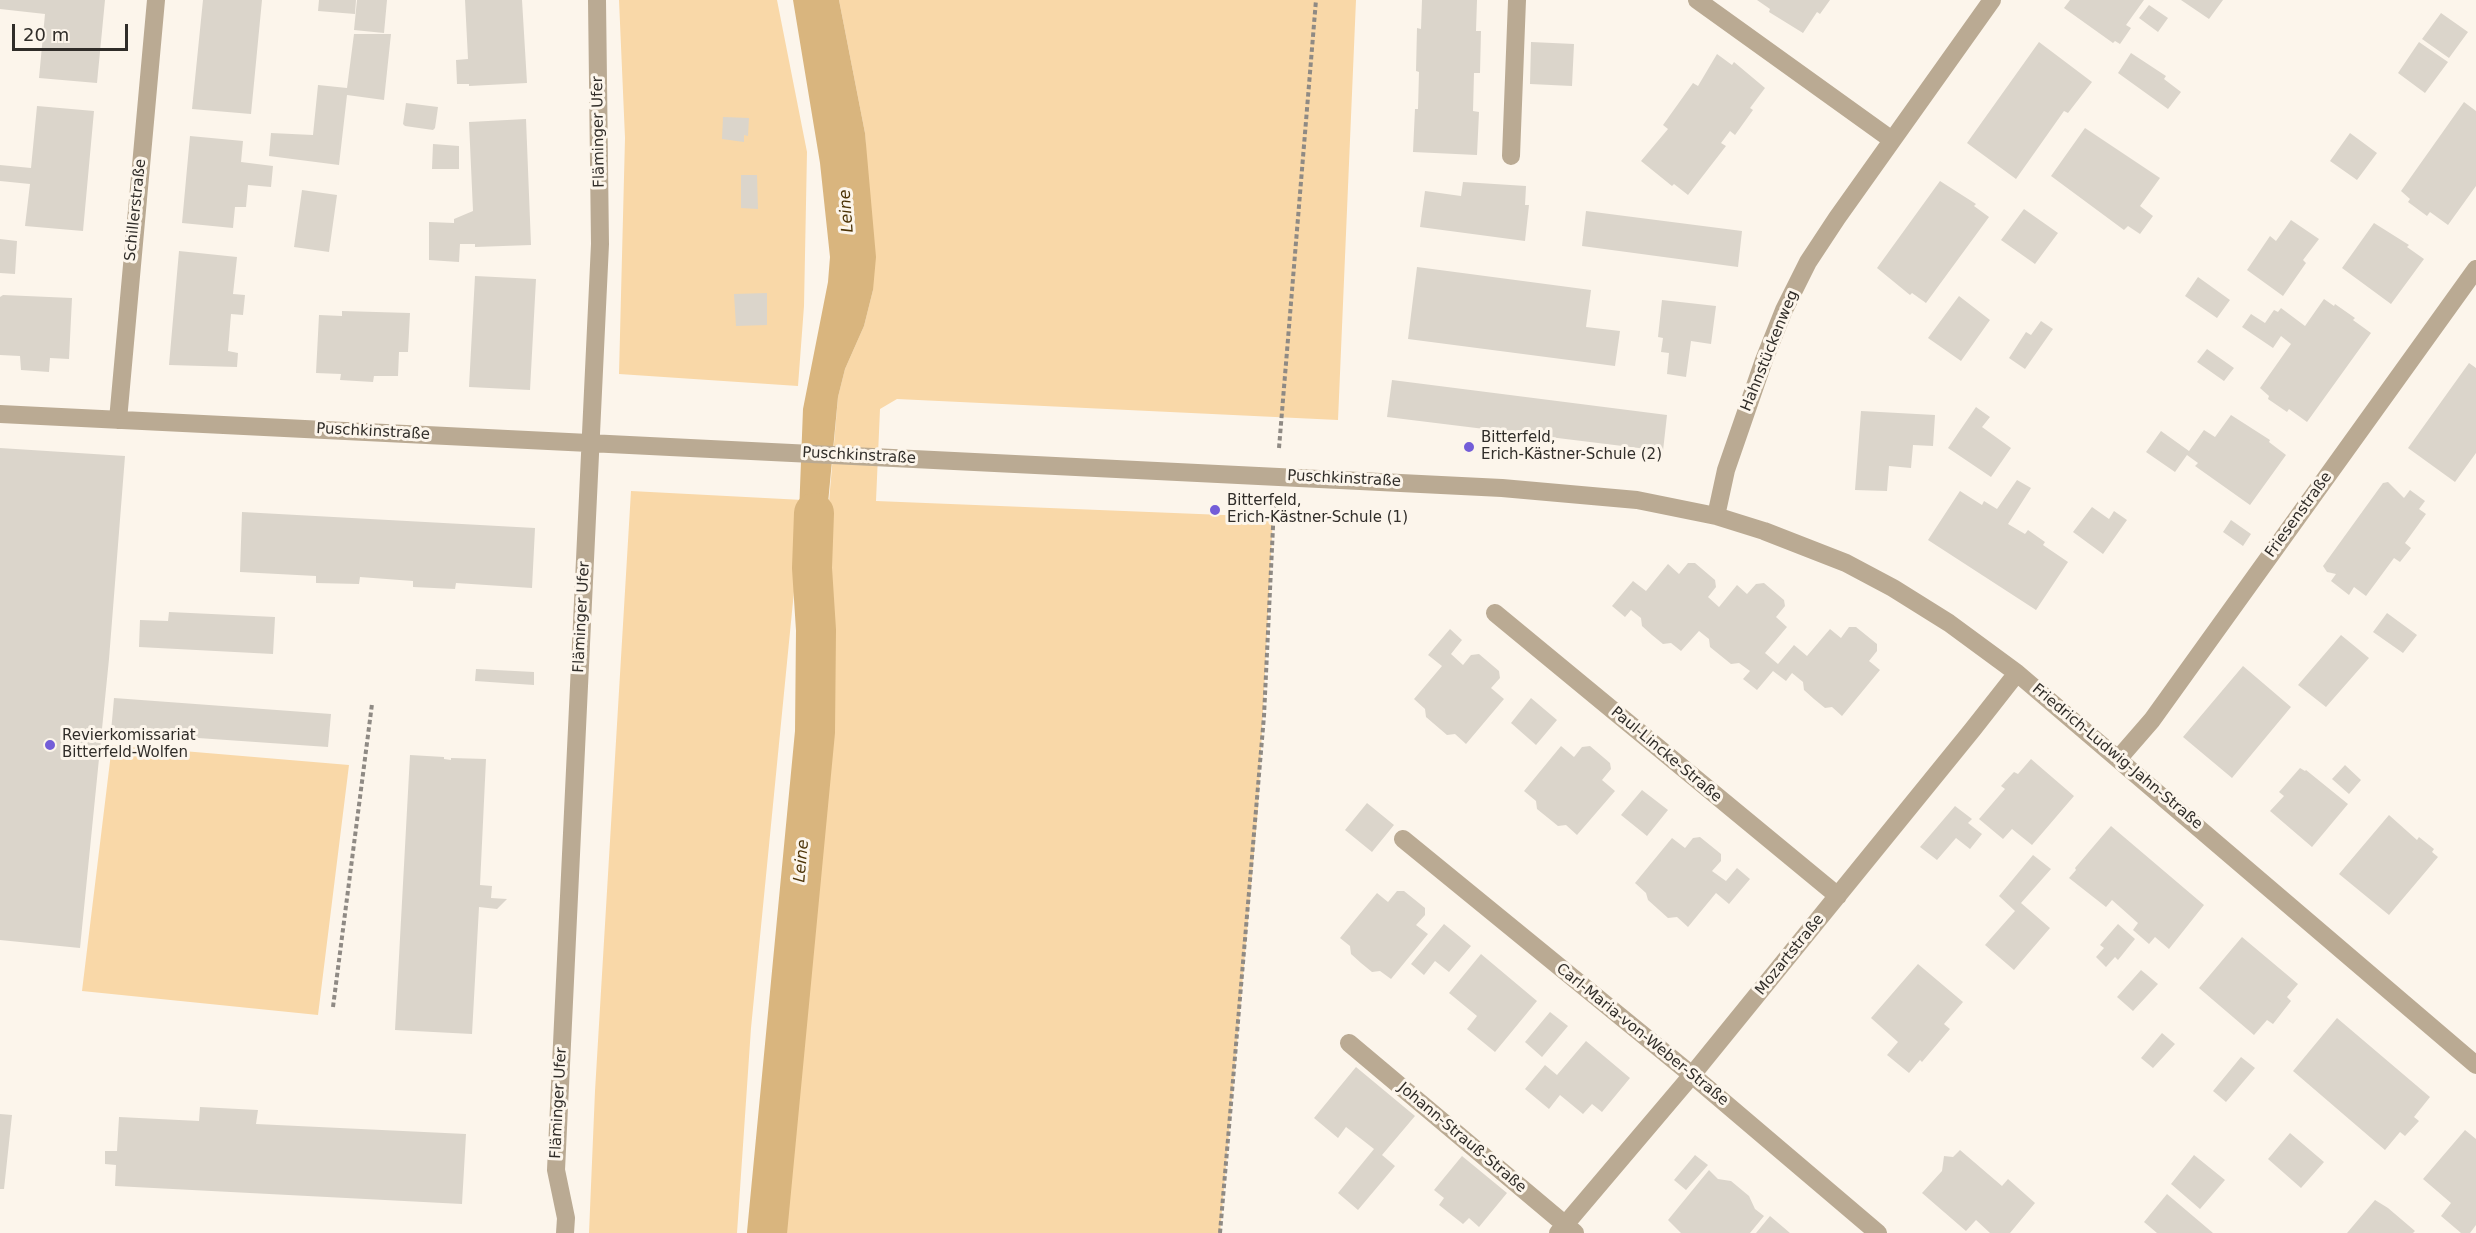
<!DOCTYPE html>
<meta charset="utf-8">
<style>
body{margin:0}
#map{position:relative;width:2476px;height:1233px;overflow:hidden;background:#fcf5eb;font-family:"DejaVu Sans",sans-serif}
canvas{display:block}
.scale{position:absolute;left:12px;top:24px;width:116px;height:27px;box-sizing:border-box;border:3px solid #302d29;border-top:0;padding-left:8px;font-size:18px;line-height:21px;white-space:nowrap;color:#302d29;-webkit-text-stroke:4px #fcf5eb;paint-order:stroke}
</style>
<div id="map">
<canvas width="2476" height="1233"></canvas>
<div class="scale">20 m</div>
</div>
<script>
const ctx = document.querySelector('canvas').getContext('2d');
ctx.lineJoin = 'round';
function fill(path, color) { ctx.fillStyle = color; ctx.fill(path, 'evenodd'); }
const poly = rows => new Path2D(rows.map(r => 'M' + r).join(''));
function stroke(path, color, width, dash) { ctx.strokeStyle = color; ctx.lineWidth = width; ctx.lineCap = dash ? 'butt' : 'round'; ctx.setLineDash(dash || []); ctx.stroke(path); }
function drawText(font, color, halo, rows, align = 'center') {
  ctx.font = font + ' "DejaVu Sans",sans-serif'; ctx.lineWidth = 6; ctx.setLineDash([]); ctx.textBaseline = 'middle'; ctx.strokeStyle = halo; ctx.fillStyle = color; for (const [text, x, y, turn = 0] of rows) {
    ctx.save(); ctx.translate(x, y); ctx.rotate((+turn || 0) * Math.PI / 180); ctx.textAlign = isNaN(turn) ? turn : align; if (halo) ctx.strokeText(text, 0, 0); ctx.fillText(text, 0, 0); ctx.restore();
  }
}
fill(poly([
 [619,0,777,0,807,152,804,306,798,386,619,374,625,138],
 [839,0,1356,0,1338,420,897,399,880,409,876,501,1273,517,1258,808,1220,1233,766,1233,838,397,845,369,864,326,873,290,865,133],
 [631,491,803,500,751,1028,737,1233,589,1233,595,1091],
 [112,745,349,765,318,1015,82,991]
]), '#f9d8a8');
fill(poly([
 [793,0,839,0,865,133,876,257,873,290,864,326,845,369,838,397,828,503,826,568,797,566,803,409,828,282,830,257,820,163]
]), '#d9b57e');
stroke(poly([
 [767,1233,815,732,816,630,812,568,814,513]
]), '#d9b57e', 40);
fill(poly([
 [0,0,105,0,97,83,39,78,45,14,0,9],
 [203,0,262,0,251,114,192,109],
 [319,0,356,0,355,14,318,11],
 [357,0,387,0,384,33,354,30],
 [465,0,522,0,527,83,469,86,469,84,457,84,456,60,468,59],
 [1422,0,1477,0,1476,31,1481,31,1480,73,1474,73,1473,111,1479,112,1477,155,1413,152,1415,109,1418,109,1419,72,1416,71,1417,28,1421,29],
 [1757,0,1830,0,1820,14,1817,12,1803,33,1769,12,1770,9],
 [2070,0,2144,0,2126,25,2131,28,2120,44,2115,41,2113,43,2064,8],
 [2181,0,2223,0,2209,19],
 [2149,5,2168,18,2158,32,2139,18],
 [2441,13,2468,32,2449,58,2422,39],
 [354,34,391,34,384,100,347,95,339,165,269,156,271,133,313,135,318,85,347,88],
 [1531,42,1574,44,1572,86,1530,84],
 [2039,42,2092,82,2068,113,2064,111,2016,179,1967,143],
 [2419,42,2448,62,2425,93,2398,73],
 [2131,53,2166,76,2164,79,2181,92,2168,109,2118,73],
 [1717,54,1732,65,1734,62,1765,88,1750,108,1753,110,1735,135,1730,131,1721,143,1726,146,1688,195,1674,184,1672,186,1641,161,1668,129,1663,125,1693,83,1698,86],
 [2464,102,2476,111,2476,186,2448,225,2430,212,2427,216,2408,202,2410,199,2401,191],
 [406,103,438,107,435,128,433,130,405,126,403,124],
 [37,106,94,111,83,231,25,226,30,184,0,181,0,165,31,168],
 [723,117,749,118,748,136,744,135,744,142,722,139],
 [526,119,531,245,475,247,475,244,460,244,459,262,429,260,429,222,454,223,454,219,473,211,469,122],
 [2085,128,2160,178,2140,206,2153,216,2140,234,2128,226,2124,230,2051,176],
 [2350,133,2377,153,2357,180,2330,161],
 [190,136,243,141,241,162,273,166,271,187,248,185,246,207,235,207,233,228,182,223],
 [433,144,459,146,459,169,432,169],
 [741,175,757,175,758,209,741,208],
 [1940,181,1976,204,1974,206,1989,217,1926,303,1912,293,1910,295,1877,268],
 [1463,182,1526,186,1525,205,1529,205,1525,241,1420,227,1425,191,1461,196],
 [302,190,337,195,329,252,294,247],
 [2024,209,2058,233,2035,264,2001,240],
 [1586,211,1742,231,1738,267,1582,246],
 [2291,220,2319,239,2303,260,2306,263,2283,296,2247,270,2270,236,2276,241],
 [2374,223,2409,245,2407,247,2424,259,2391,304,2342,268],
 [0,239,17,241,15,274,0,273],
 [179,251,237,257,233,294,245,295,243,315,231,314,228,351,238,353,237,367,169,365],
 [1417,267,1591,290,1586,327,1620,331,1615,366,1408,339],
 [475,276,536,279,530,390,469,387],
 [2198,277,2230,300,2217,318,2185,296],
 [767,293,767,325,736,326,734,294],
 [3,295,72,298,69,359,50,358,49,372,21,370,20,356,0,355,0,297],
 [1959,296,1990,320,1961,361,1928,338],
 [2324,299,2334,306,2335,304,2355,318,2353,320,2371,333,2307,422,2289,409,2287,412,2268,399,2269,396,2260,388,2291,344,2281,336,2273,348,2242,327,2251,314,2265,323,2274,310,2278,312,2281,308,2305,326],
 [1662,300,1716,306,1711,344,1691,341,1686,377,1667,374,1669,353,1661,352,1663,338,1658,337],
 [342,311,410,313,408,352,399,352,398,376,374,376,373,382,340,380,341,374,316,373,319,315,342,316],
 [2041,321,2053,329,2025,369,2009,358,2026,332,2031,335],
 [2207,349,2234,368,2224,381,2197,362],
 [2469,363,2476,368,2476,453,2455,482,2408,448],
 [1392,380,1667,415,1663,451,1387,417],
 [1976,407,1990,417,1982,427,2011,448,1991,477,1948,448],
 [1861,411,1935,415,1933,446,1913,445,1911,468,1889,466,1887,491,1855,490],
 [2231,415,2270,440,2269,442,2286,455,2250,505,2195,466,2198,463,2187,455,2175,472,2146,452,2161,431,2189,451,2204,430,2215,437],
 [0,448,125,456,109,659,80,948,0,940],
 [2017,480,2031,488,2008,524,2025,534,2028,530,2045,542,2043,545,2068,562,2036,610,1928,540,1960,491,1982,505,1984,501,1997,509],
 [2388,482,2404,498,2410,490,2425,501,2419,509,2426,514,2405,543,2411,548,2400,562,2394,558,2366,596,2354,587,2349,595,2331,581,2336,574,2327,572,2323,566,2383,483],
 [2092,507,2109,519,2114,511,2127,520,2103,554,2073,532],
 [242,512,535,528,532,588,456,583,455,589,413,587,413,581,360,577,359,584,316,583,316,576,240,572],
 [2231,520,2251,534,2243,546,2223,532],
 [1688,563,1695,563,1715,580,1716,587,1708,597,1719,607,1737,585,1747,594,1756,584,1764,583,1784,600,1785,606,1776,617,1787,627,1765,653,1778,664,1794,645,1807,656,1830,629,1841,638,1849,627,1856,627,1877,644,1877,651,1869,661,1880,670,1842,716,1832,707,1825,708,1814,699,1804,690,1803,682,1792,673,1786,681,1773,671,1757,690,1743,679,1750,671,1739,663,1731,664,1710,647,1709,639,1699,631,1681,651,1671,643,1663,644,1652,635,1642,626,1641,618,1631,610,1625,617,1612,606,1633,581,1646,591,1668,564,1679,574],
 [169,612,275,617,273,654,139,647,140,620,168,621],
 [2387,613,2417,635,2403,653,2373,632],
 [1450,629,1462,640,1451,654,1463,665,1471,655,1479,654,1499,671,1500,678,1491,688,1504,699,1466,744,1455,734,1447,735,1426,717,1425,709,1414,699,1442,666,1428,655],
 [2341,635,2369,658,2326,707,2298,685],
 [2243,666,2291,707,2232,778,2183,737],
 [476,669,534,672,534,685,475,681],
 [114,698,331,714,328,747,111,732],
 [1531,698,1557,720,1536,745,1511,723],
 [1561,746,1574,757,1582,747,1590,746,1610,763,1611,769,1602,780,1615,791,1577,835,1566,825,1558,826,1537,809,1536,801,1524,791],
 [410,755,444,757,444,759,451,760,451,758,486,759,480,885,492,886,491,898,507,899,497,909,479,907,472,1034,395,1030],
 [2031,759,2074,796,2032,845,2012,829,2003,839,1979,819,2005,789,2001,786,2014,772,2018,774],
 [2345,765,2361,780,2349,794,2332,779],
 [2300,768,2305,771,2306,770,2348,804,2312,847,2270,811,2284,796,2279,792],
 [1642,790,1668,810,1647,836,1621,815],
 [1367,803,1394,825,1372,852,1345,830],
 [1955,806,1972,819,1968,823,1982,834,1970,849,1956,838,1937,860,1920,847],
 [2389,815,2417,840,2419,837,2434,849,2432,852,2438,857,2389,915,2339,874],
 [2111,826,2204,905,2169,949,2155,937,2149,944,2133,930,2138,923,2112,900,2106,907,2069,878,2076,870,2075,868],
 [1700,837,1721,854,1721,861,1712,871,1726,881,1737,868,1750,879,1729,904,1716,893,1688,927,1677,917,1668,918,1648,900,1646,893,1635,883,1672,838,1685,848,1693,838],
 [2033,855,2051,869,2021,903,2050,928,2014,970,1985,945,2015,911,1999,896],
 [1397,891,1404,891,1425,908,1425,915,1416,925,1428,934,1391,979,1380,971,1372,972,1361,963,1351,954,1350,946,1340,938,1377,893,1388,902],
 [1444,924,1471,946,1449,972,1435,961,1424,975,1411,964],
 [2118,924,2135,939,2118,960,2115,957,2106,967,2096,957,2104,948,2100,945],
 [2242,937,2298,984,2287,997,2291,1001,2273,1024,2267,1020,2254,1035,2199,988],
 [1481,954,1537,1001,1495,1052,1467,1029,1477,1016,1449,993],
 [1918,964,1963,1002,1944,1024,1950,1029,1922,1062,1920,1060,1909,1073,1887,1055,1898,1042,1871,1018],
 [2141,970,2158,984,2133,1011,2117,997],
 [1550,1012,1568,1026,1542,1057,1525,1042],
 [2337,1018,2430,1097,2414,1117,2419,1121,2405,1136,2400,1132,2385,1150,2293,1071],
 [2162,1033,2175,1044,2153,1068,2141,1058],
 [1586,1041,1630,1078,1602,1112,1592,1104,1583,1114,1560,1095,1549,1109,1525,1089,1545,1065,1557,1075],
 [2241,1057,2255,1068,2226,1102,2213,1091],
 [1356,1067,1415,1116,1382,1155,1395,1166,1358,1210,1338,1193,1374,1149,1346,1127,1338,1138,1314,1118],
 [200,1107,258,1110,256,1124,466,1134,462,1204,115,1186,116,1165,105,1164,105,1151,117,1151,119,1117,199,1121],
 [0,1114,12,1115,4,1189,0,1189],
 [2465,1130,2476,1139,2476,1225,2470,1233,2461,1233,2441,1216,2451,1203,2423,1179],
 [2290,1133,2324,1162,2301,1188,2268,1159],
 [1960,1150,2002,1186,2008,1179,2035,1203,2010,1233,1990,1233,1976,1220,1966,1231,1922,1193,1942,1171,1944,1156,1953,1157],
 [1695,1155,1708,1165,1686,1190,1674,1180],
 [2194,1155,2225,1180,2200,1209,2171,1184],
 [1462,1156,1507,1193,1479,1227,1469,1218,1463,1224,1439,1205,1444,1198,1434,1190],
 [1709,1170,1718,1179,1731,1181,1749,1196,1755,1209,1764,1216,1750,1233,1681,1233,1668,1220],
 [2167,1194,2213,1233,2157,1233,2144,1222],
 [2375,1200,2388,1208,2415,1231,2413,1233,2347,1233],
 [1770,1216,1783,1227,1790,1233,1756,1233]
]), '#dbd5cb');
stroke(poly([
 [1279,448,1316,0],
 [333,1007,372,704],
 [1220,1233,1264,716,1274,506]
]), '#8f8a84', 4, [4.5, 3]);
stroke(poly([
 [1697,0,1892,140],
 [1511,156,1517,0],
 [0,414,1502,488,1637,500,1716,516,1764,531,1846,563,1893,588,1949,623,2017,673,2476,1065],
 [118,420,156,0],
 [1716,516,1726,470,1764,360,1784,310,1808,262,1837,218,1992,0],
 [1495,613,1838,896],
 [2119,758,2152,720,2476,269],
 [1403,839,1692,1075,1878,1233],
 [1349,1043,1575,1233],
 [565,1233,566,1218,556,1170,600,244,597,0],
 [1558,1233,1692,1075,1973,729,2017,673]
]), '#baaa93', 18);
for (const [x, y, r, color] of [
 [1469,447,6,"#735dd8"],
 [1215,510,6,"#735dd8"],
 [50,745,6,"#735dd8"]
]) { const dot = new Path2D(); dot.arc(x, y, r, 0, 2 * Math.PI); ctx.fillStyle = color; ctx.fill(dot); stroke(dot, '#fcf5eb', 2); }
drawText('15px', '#302d29', '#fcf5eb', [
 ["Fläminger Ufer",599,132,-91],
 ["Schillerstraße",136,210,-84],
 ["Hahnstückenweg",1770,351,-68],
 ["Puschkinstraße",373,432,3],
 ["Puschkinstraße",859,456,3],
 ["Puschkinstraße",1344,479,3],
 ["Friesenstraße",2299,515,-54],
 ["Fläminger Ufer",582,617,-87],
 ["Paul-Lincke-Straße",1666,755,40],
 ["Friedrich-Ludwig-Jahn-Straße",2117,757,40],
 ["Mozartstraße",1790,955,-51],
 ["Carl-Maria-von-Weber-Straße",1642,1035,39],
 ["Fläminger Ufer",559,1103,-87],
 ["Johann-Strauß-Straße",1462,1138,40]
]);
drawText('15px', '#302d29', '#fcf5eb', [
 ["Bitterfeld,",1481,438],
 ["Erich-Kästner-Schule (2)",1481,455],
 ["Bitterfeld,",1227,501],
 ["Erich-Kästner-Schule (1)",1227,518],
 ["Revierkomissariat",62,736],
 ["Bitterfeld-Wolfen",62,753]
], 'left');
drawText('italic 16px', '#4d3407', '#fcf5eb', [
 ["Leine",847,211,-94],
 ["Leine",802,861,-85]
]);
</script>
